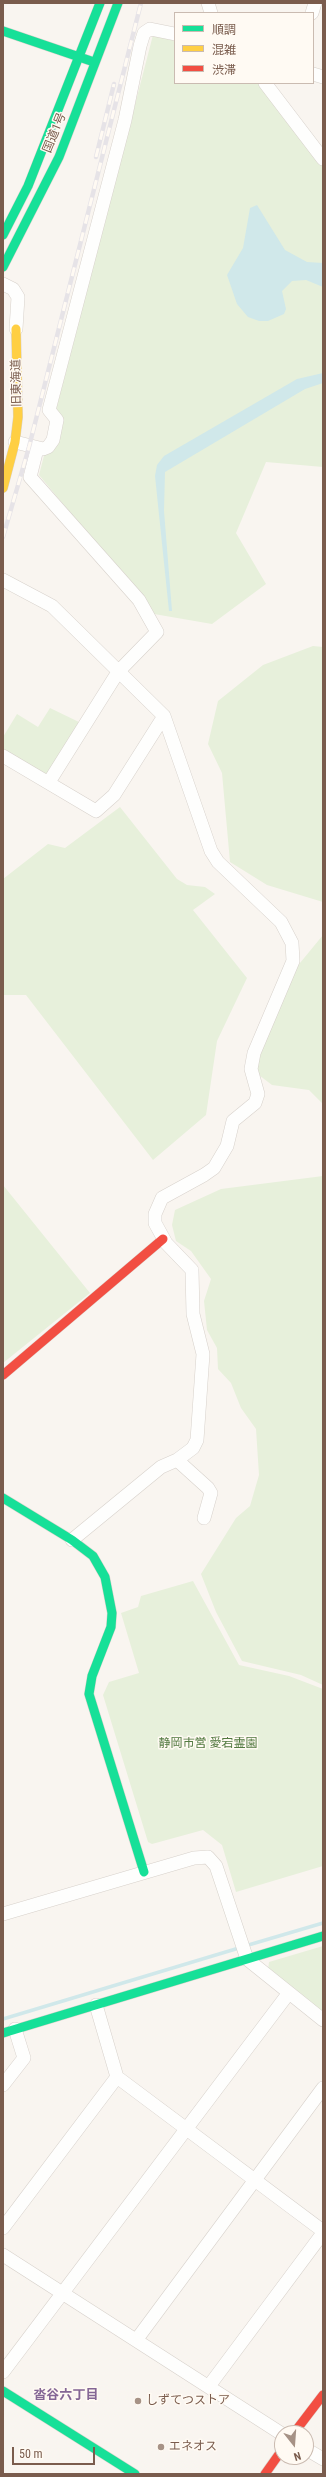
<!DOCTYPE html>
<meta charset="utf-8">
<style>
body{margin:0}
#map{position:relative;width:326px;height:2477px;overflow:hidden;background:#f9f5f0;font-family:"Roboto Condensed","Noto Sans JP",sans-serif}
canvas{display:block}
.frame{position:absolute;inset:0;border:4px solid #7a5c4d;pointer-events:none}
.legend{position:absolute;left:174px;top:12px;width:140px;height:72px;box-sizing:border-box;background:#fffaf3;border:1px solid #cabbb1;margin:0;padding:5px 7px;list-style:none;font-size:12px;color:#7a5c4d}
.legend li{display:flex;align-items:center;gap:8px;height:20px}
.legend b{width:20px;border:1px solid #cabbb1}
.north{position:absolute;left:274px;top:2425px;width:40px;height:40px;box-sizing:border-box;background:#fffaf3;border:1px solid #cabbb1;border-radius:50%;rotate:163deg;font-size:11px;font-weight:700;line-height:16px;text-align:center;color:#7a5c4d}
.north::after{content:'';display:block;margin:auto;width:14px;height:18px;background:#a69286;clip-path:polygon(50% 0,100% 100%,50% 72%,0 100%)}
.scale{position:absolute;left:12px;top:2447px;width:83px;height:18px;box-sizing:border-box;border:2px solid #7a5c4d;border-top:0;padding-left:5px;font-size:12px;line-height:14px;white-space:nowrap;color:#7a5c4d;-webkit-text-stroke:3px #fffaf3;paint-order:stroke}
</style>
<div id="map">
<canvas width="326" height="2477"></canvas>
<div class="frame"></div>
<ul class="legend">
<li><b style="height:5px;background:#16e098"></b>順調</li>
<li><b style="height:5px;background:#ffcf43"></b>混雑</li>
<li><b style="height:5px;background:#f24e42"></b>渋滞</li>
</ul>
<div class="north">N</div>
<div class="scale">50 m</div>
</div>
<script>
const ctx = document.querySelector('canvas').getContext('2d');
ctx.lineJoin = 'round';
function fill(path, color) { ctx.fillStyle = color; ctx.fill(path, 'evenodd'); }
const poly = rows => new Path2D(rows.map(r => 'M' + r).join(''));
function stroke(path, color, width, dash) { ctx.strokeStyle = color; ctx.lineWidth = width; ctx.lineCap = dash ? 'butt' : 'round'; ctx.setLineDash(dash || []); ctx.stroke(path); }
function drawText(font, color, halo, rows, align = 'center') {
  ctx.font = font + ' "Roboto Condensed","Noto Sans JP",sans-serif'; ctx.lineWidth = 3; ctx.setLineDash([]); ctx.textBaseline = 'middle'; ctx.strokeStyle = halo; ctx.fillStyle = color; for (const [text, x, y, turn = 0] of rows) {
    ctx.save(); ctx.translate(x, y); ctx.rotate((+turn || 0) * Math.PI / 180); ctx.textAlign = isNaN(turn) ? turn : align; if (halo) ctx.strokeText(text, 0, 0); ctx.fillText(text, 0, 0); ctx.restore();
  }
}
fill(poly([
 [153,35,175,41,175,83,259,83,323,167,323,467,266,462,236,533,266,584,212,624,154,614,39,475],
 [313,646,323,647,323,902,267,885,230,862,222,773,208,744,218,701,263,665],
 [50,708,81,723,49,775,44,775,3,752,3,737,17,714,38,727],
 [120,807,177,879,187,885,205,887,215,894,193,910,247,978,217,1041,206,1115,153,1160,26,995,3,995,3,879,48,844,65,848],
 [323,935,323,1104,309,1090,272,1085,251,1069,286,980],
 [323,1176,323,1685,301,1675,242,1661,216,1612,201,1574,236,1518,250,1506,259,1475,256,1429,241,1408,231,1383,218,1369,217,1348,207,1330,204,1301,211,1279,191,1251,176,1241,172,1225,175,1210,221,1189],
 [3,1185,90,1293,3,1363],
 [193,1581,239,1665,289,1676,323,1689,323,1866,236,1892,222,1845,203,1830,152,1844,148,1842,103,1695,109,1682,139,1673,121,1613,138,1607,141,1596],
 [323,1946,323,2012,268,1970,269,1962]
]), '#e7f0db');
fill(poly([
 [257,205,285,250,307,262,323,263,323,287,306,280,292,281,282,291,286,309,284,314,268,321,259,321,248,317,237,304,227,275,243,248,250,208],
 [323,373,323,383,305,389,165,472,164,511,172,611,169,611,155,476,157,465,164,456,297,379]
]), '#d0e8ea');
stroke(poly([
 [245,1946,323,1923],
 [3,2019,239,1948]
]), '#d0e8ea', 3.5);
const street = poly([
 [208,3,211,13],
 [312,13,315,3],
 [313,74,323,77],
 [265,83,323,159],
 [3,284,13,289,18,297,16,329],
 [15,442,43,449,48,447,53,440,57,420,49,410,125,120,140,46,144,33,150,29,175,34],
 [37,449,30,477,139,600,157,632,118,672,49,782],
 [3,580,52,606,164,716,211,851,218,862,281,922,292,943,293,961,254,1053,251,1069,258,1094,255,1103,233,1121,227,1146,214,1168,204,1175,162,1198,155,1214,155,1223,166,1243,192,1270,193,1314,203,1354,197,1440,193,1448,177,1460,161,1467,72,1540],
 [3,756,96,811,114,795,164,716],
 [177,1460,208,1488,211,1493,204,1518],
 [3,1914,194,1858,208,1857,216,1866,247,1959,323,2020],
 [96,2005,117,2077,323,2231],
 [3,2085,24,2058,15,2029],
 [3,2228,117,2077],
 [3,2255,282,2434],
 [137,2339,323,2088],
 [3,2372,288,1994],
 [209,2386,323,2233],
 [306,2449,323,2459]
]);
const fast = poly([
 [3,31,91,61],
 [3,235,28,186,100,3],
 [3,267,59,157,118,3],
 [3,1498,72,1540,93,1556,105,1577,112,1613,111,1627,92,1676,89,1694,144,1872],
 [3,2033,323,1936],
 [3,2391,135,2474]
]);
const slow = poly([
 [3,488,15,442,18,417,16,329]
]);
const jam = poly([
 [3,1375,163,1239],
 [294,2433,323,2395],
 [265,2474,282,2450]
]);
stroke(street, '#d7d1cb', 14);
stroke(fast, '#d9d2cb', 10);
stroke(slow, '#d9d2cb', 10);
stroke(jam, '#d9d2cb', 10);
stroke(street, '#fefefd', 13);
stroke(fast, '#16e098', 9);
stroke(slow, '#ffcf43', 9);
stroke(jam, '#f24e42', 9);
const rail = poly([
 [96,157,114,84],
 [3,537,29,447,141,3]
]);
stroke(rail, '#e6e3e7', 4.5);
stroke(rail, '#fffaf3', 3, [9]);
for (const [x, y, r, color] of [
 [138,2401,4,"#a69286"],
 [161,2447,4,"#a69286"]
]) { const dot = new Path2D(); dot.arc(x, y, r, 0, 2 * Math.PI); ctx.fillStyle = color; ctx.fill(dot); stroke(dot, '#fffaf3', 1.5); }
drawText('12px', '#7a5c4d', '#fffaf3', [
 ["国道1号",55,133,-68],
 ["旧東海道",17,383,-91]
]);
drawText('12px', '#537a41', '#fffaf3', [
 ["静岡市営 愛宕霊園",208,1744]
]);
drawText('12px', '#7a5c4d', '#fffaf3', [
 ["しずてつストア",146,2401],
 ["エネオス",169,2447]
], 'left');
drawText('bold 13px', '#846695', '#fffaf3', [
 ["沓谷六丁目",66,2396]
]);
</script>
